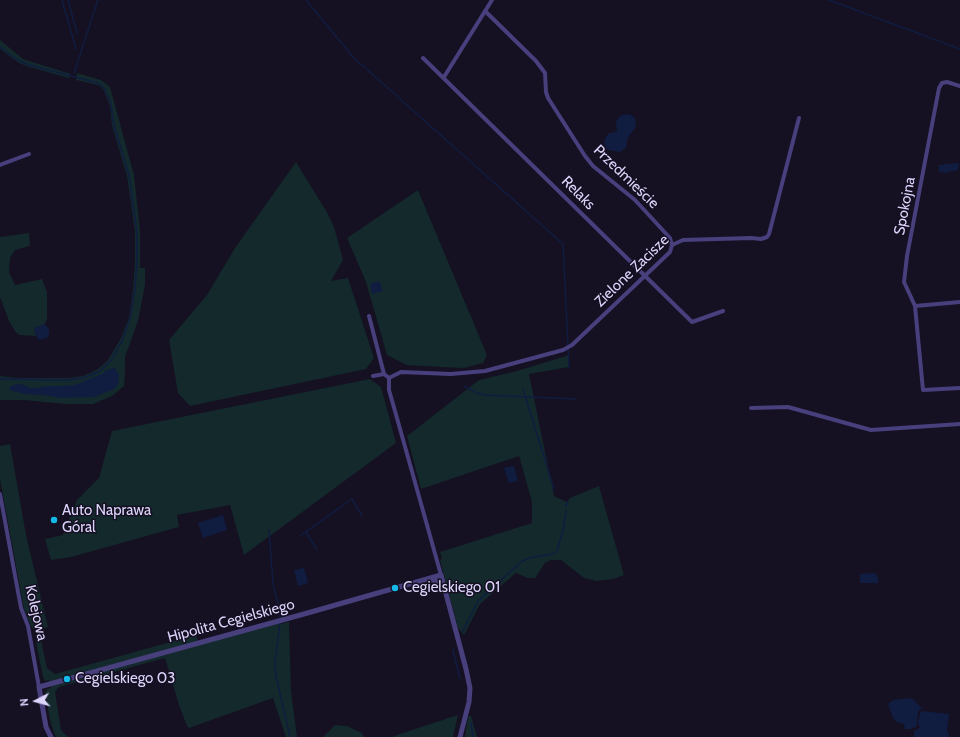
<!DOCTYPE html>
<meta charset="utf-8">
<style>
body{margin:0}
#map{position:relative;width:960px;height:737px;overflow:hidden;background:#151022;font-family:Cabin,sans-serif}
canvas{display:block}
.north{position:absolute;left:16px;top:681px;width:40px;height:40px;-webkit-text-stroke:3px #151022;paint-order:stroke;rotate:264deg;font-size:11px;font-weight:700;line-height:16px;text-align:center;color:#ddd4fb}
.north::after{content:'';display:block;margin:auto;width:14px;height:18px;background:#ddd4fb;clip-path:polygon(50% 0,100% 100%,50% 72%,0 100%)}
</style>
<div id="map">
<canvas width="960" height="737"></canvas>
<div class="north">N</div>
</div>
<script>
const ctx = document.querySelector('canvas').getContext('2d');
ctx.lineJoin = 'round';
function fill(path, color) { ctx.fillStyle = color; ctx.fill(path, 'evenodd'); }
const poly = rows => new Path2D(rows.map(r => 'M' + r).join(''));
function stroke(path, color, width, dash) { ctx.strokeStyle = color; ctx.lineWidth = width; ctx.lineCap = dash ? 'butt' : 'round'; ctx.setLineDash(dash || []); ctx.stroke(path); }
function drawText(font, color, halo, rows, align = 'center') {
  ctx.font = font + ' Cabin,sans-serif'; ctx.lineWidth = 3; ctx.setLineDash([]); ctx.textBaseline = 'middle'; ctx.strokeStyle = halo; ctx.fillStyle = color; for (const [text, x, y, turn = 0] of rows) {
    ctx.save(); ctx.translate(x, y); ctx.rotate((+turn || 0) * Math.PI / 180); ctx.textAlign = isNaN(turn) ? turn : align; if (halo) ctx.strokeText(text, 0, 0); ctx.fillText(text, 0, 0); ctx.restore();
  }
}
fill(poly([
 [0,40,23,59,71,74,69,78,29,67,19,63,0,49],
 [77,73,101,80,110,87,134,175,140,230,140,268,145,268,145,285,138,321,125,357,125,373,124,386,112,396,93,404,65,404,24,400,0,400,0,376,18,378,68,378,83,376,98,369,108,360,120,340,129,318,133,290,135,261,135,232,127,176,112,126,110,106,103,89,98,85,76,80],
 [296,162,328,214,334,227,343,260,331,281,348,278,374,358,366,369,190,406,178,393,169,340,207,295,235,248],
 [418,190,487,355,483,363,463,368,422,366,407,365,387,355,366,282,347,238],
 [29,233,30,246,15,250,10,258,9,272,15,285,42,279,47,292,47,319,45,324,34,328,36,336,19,335,15,331,9,321,0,297,0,237],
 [569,355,569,367,529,374,554,496,567,502,570,498,599,486,624,575,613,579,597,581,584,578,561,560,551,560,545,563,535,578,528,578,516,573,480,604,464,635,458,628,440,560,442,559,440,552,532,523,532,502,519,456,421,489,407,436,479,380,517,371],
 [370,379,381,387,396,443,244,555,230,505,177,515,179,527,71,557,51,560,45,539,63,535,77,500,99,478,112,431],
 [10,444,26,535,48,627,36,630,32,628,24,609,0,479,0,446],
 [280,622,280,624,289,622,291,691,297,737,286,737,273,698,189,728,187,726,179,705,165,658,59,687,55,692,61,730,68,737,56,737,54,733,50,720,45,692,47,689,51,688,51,686,81,678,82,679,83,677],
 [196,635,198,641,49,682,49,680,45,681,43,677,36,642,41,640,47,668,55,674],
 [458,715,453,737,392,737,400,734],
 [468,716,471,716,477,737,465,737],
 [335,725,347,726,362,733,364,737,323,737]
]), '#13292b');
fill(poly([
 [629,114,635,118,636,127,628,137,626,148,620,152,608,150,605,147,604,141,606,137,609,133,615,132,617,131,616,121,619,117,622,115],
 [958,163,959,164,958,170,945,173,939,172,939,165],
 [379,281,383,291,372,294,370,284],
 [45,324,49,330,49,335,47,338,39,340,36,336,34,328],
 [115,368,119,375,118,384,114,389,94,397,61,398,43,395,24,394,9,390,10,387,16,384,25,385,29,388,36,388,49,386,62,386,75,385,102,374,107,370],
 [514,466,518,481,509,483,504,468],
 [223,515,227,530,203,538,198,523],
 [304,568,308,583,298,586,294,570],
 [875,573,878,577,878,583,860,583,860,574],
 [912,698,922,708,918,711,917,726,911,729,905,729,904,724,897,722,893,718,888,704,893,700],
 [921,711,949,714,947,731,950,737,914,737,914,731,920,728,918,723]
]), '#101d41');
stroke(poly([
 [62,0,76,49],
 [68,0,77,33],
 [306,0,353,57,563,244,569,367],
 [829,0,960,49],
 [0,47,19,61,29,65,98,83,104,88,111,104,114,126,129,175,137,233,137,262,135,289,130,318,122,341,112,359,100,371,83,378,65,380,0,379],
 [74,73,98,0],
 [464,386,477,393,484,395,576,399],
 [523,389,554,489],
 [566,507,567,502],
 [269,530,273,584,280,612,280,619],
 [306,532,317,550],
 [300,536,352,499,362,516],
 [280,623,275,663,276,676,290,737],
 [463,631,478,601,521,562,529,558,553,554,557,551,564,526,566,511],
 [454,650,453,651,460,678],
 [471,723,473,737]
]), '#101d41', 1.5);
stroke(poly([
 [485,11,536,61,545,73,546,92,548,98,585,156,593,166,635,200,670,238,672,245],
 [423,58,692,322,723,311],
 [444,77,492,0],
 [960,86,947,82,942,83,939,88,907,256,904,282,915,306,960,302],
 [0,165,29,154],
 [915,306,923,390,960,388],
 [369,316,384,374,389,378],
 [373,376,384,374],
 [751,408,788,407,871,430,960,424],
 [0,494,21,608,28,626,39,687],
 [441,575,395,411,389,390,389,378,401,372,451,374,485,371,563,350,572,345,670,252,672,245,683,240,751,238,761,239,767,237,769,234,799,118]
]), '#483f7d', 4);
stroke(poly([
 [430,579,443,584],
 [51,737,46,727,39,687,304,614,441,575,466,669,470,688,469,702,460,737]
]), '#483f7d', 5);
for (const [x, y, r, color] of [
 [54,520,4,"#14bae7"],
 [395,588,4,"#14bae7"],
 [67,679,4,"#14bae7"]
]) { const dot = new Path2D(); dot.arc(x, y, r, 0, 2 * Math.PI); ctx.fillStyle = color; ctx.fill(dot); stroke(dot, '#151022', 1.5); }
drawText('15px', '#ddd4fb', '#151022', [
 ["Przedmieście",626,177,44],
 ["Relaks",578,193,45],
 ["Spokojna",905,206,-79],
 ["Zielone Zacisze",632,271,-44],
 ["Kolejowa",36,613,77],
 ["Hipolita Cegielskiego",231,621,-15]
]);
drawText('15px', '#ddd4fb', '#151022', [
 ["Auto Naprawa",62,511],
 ["Góral",62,528],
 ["Cegielskiego 01",403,588],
 ["Cegielskiego 03",75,679]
], 'left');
</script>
